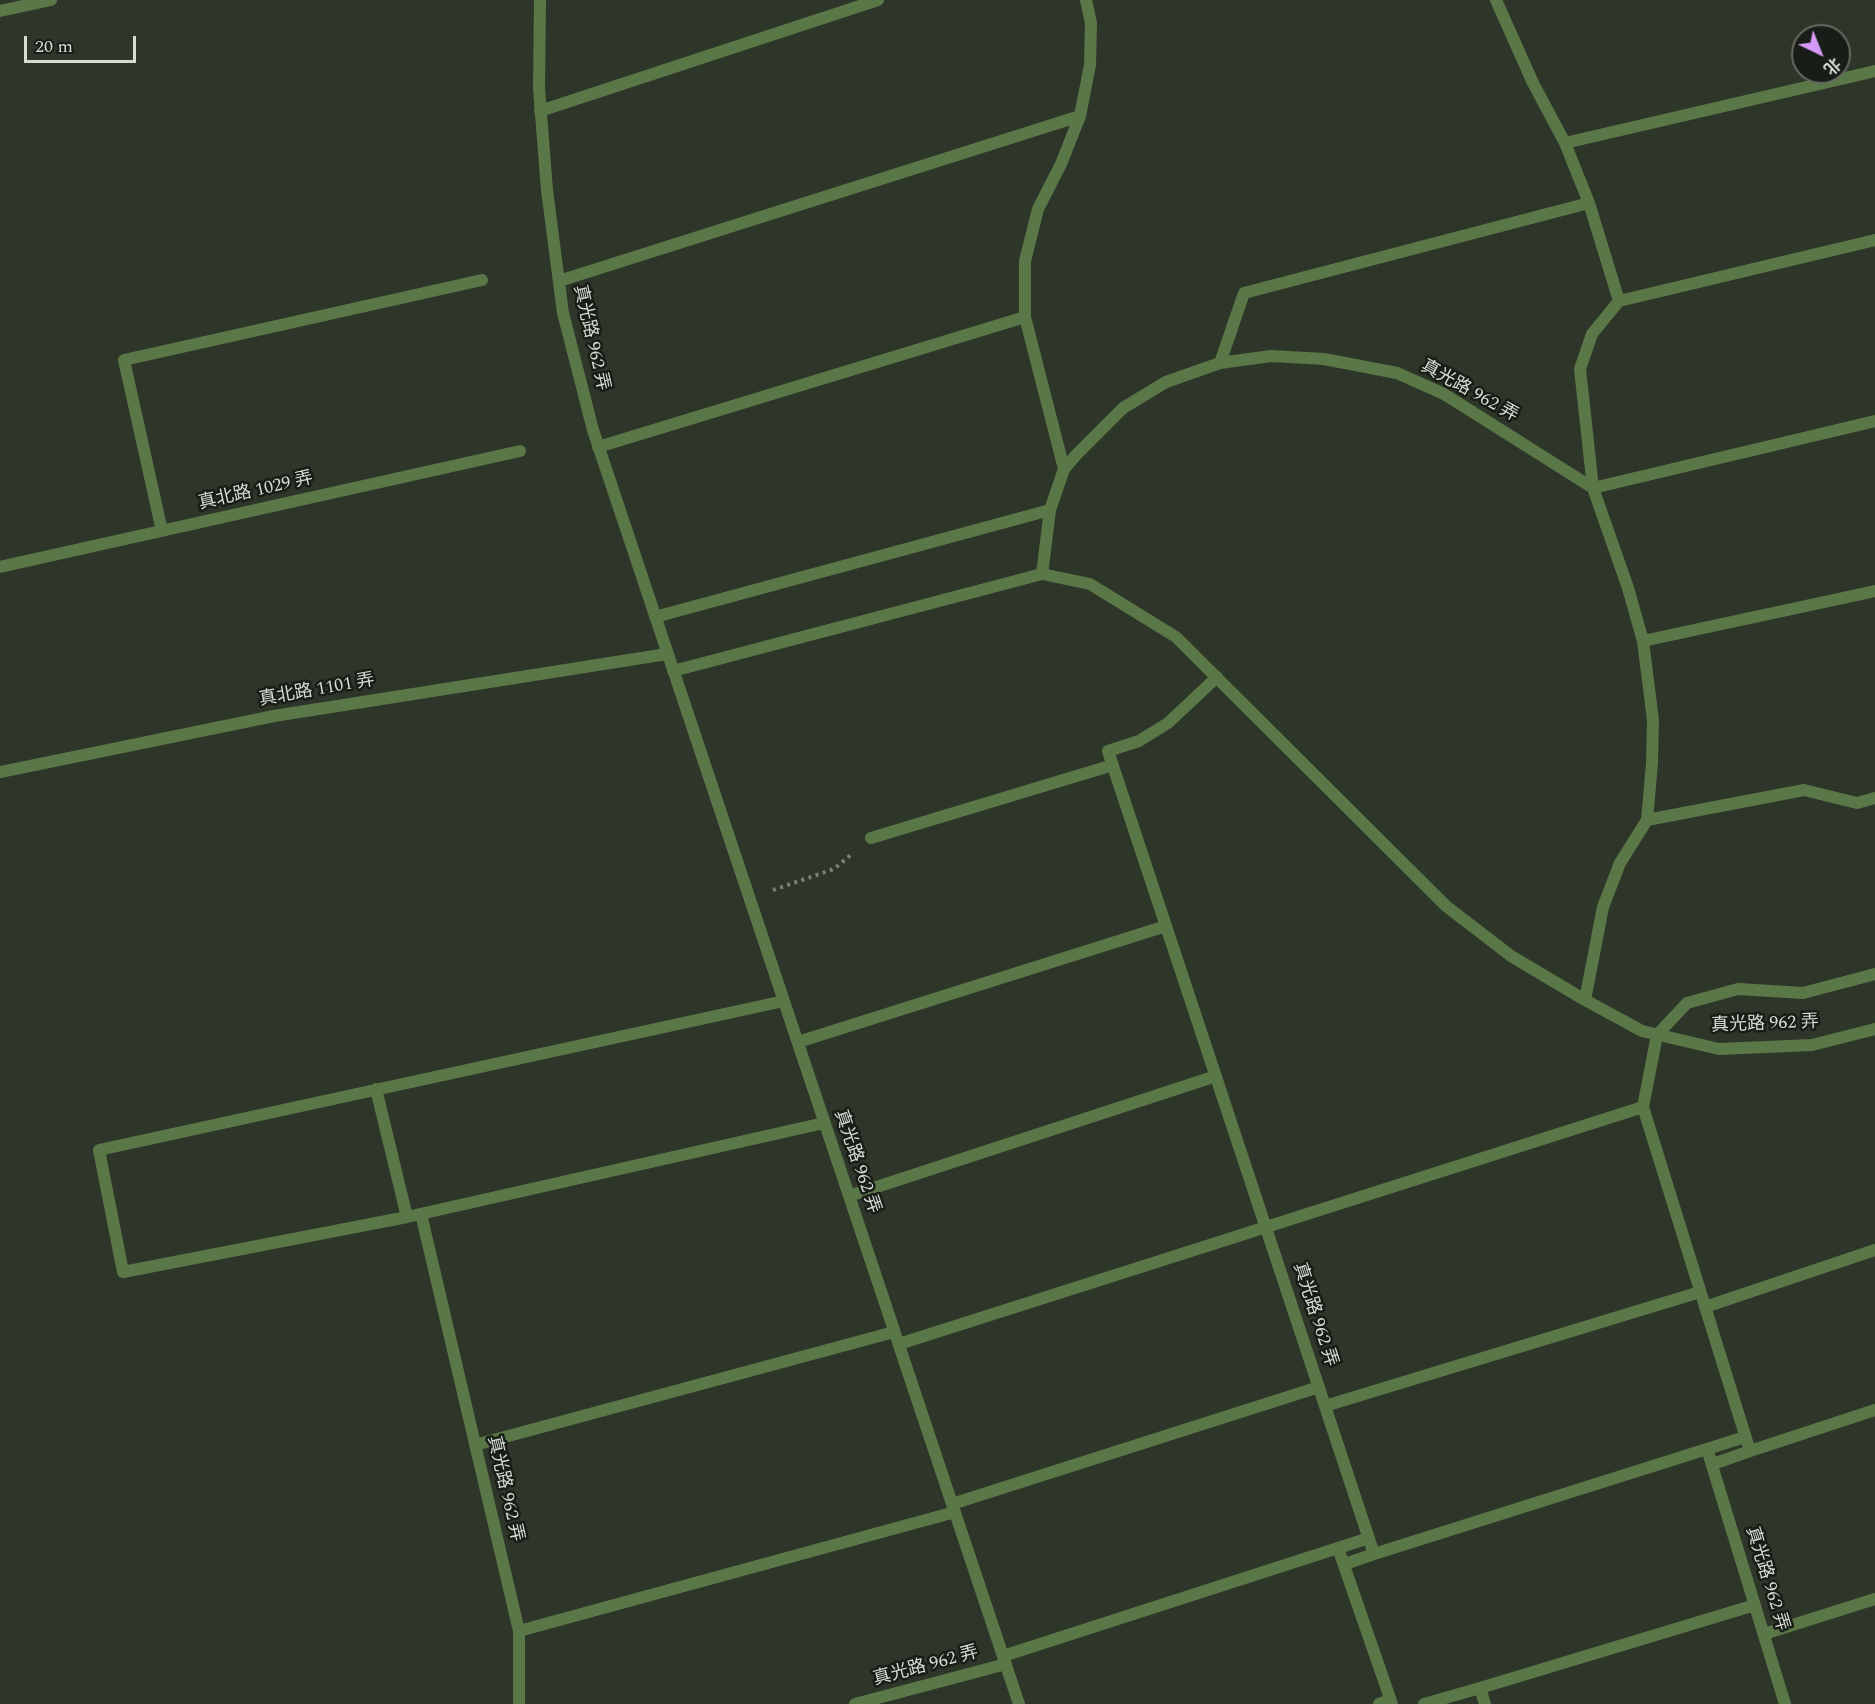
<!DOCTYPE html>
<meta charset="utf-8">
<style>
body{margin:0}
#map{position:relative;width:1875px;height:1704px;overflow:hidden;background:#2e3629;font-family:Spectral,"Noto Sans SC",serif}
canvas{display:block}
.north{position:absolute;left:1791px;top:24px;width:60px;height:60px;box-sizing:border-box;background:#191d17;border:2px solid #656962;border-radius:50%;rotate:137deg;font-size:16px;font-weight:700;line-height:24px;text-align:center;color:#d6dbd3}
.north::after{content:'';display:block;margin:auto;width:21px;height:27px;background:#d89af8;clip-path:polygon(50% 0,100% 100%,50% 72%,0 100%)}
.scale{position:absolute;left:24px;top:36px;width:112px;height:27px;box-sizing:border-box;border:3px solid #d6dbd3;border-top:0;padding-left:8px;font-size:18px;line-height:21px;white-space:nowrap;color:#d6dbd3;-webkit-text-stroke:4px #191d17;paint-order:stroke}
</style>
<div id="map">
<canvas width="1875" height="1704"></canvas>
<div class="north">北</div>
<div class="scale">20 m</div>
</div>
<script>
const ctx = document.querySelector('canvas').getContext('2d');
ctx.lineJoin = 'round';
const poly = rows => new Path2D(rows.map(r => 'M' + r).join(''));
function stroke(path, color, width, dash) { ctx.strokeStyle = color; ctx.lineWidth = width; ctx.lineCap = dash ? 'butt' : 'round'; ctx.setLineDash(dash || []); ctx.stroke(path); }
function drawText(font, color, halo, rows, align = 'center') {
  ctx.font = font + ' Spectral,"Noto Sans SC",serif'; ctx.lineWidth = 5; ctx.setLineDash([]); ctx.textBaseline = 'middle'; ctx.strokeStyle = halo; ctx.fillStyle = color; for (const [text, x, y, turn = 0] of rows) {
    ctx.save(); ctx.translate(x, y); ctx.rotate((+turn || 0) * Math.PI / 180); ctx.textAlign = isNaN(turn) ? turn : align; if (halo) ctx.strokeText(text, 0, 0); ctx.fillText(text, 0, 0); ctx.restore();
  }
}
stroke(poly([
 [773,890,834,869,852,854]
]), '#7a8176', 4, [3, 4.5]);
stroke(poly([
 [540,0,539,89,547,190,563,313,593,430,1019,1704],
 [1496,0,1533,83,1565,143,1589,203,1619,301,1592,334,1580,369,1593,488,1628,588,1643,641,1653,720,1652,763,1647,820,1620,863,1603,907,1585,1000],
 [0,11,51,0],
 [540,111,878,0],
 [1565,143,1875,71],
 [559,281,1080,116],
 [1619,301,1875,240],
 [1220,363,1244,293,1589,203],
 [598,447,1025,317],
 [1064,469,1025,317,1025,261,1038,209,1061,164,1080,116,1090,65,1091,23,1086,0],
 [162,531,124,360,482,280],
 [0,567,520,451],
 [1042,574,1050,510,1064,469,1077,454,1123,408,1166,382,1220,363,1271,356,1324,359,1397,373,1444,394,1593,488,1875,421],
 [655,617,1050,510],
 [1643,641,1875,591],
 [673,671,1042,574,1090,584,1176,637,1446,906,1511,956,1585,1000,1642,1031,1719,1049,1812,1045,1875,1029],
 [1217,677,1168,723,1139,741,1108,751,1374,1554,1345,1564],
 [0,772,274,716,667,654],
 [1647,820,1804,790,1857,803,1875,798],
 [871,838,1113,765],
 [784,1001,99,1150,123,1272,407,1217,824,1123],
 [798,1042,1166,926],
 [376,1089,407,1217],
 [849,1196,1216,1076],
 [421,1214,519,1631,519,1704],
 [1705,1307,1875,1250],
 [899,1344,1643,1107],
 [1325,1406,1700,1292],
 [1745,1437,1707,1449,1785,1704],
 [475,1445,894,1332],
 [1750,1451,1875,1410],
 [1713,1464,1750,1451,1643,1107,1657,1035,1687,1003,1738,989,1803,993,1875,974],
 [952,1504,1319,1387],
 [1369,1538,1338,1548,1392,1704],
 [1374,1554,1707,1449],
 [519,1631,955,1512],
 [1764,1634,1875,1599],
 [1003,1656,1338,1548],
 [1480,1688,1755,1605],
 [855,1704,1006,1664],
 [1379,1704,1390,1700],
 [1424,1704,1480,1688,1485,1704]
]), '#5a7747', 12);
drawText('18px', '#d6dbd3', '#191d17', [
 ["真光路 962 弄",590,338,77],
 ["真光路 962 弄",1469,392,29],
 ["真北路 1029 弄",256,492,-13],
 ["真北路 1101 弄",317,691,-10],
 ["真光路 962 弄",1765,1025,-2],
 ["真光路 962 弄",856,1162,71],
 ["真光路 962 弄",1314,1315,72],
 ["真光路 962 弄",504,1489,77],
 ["真光路 962 弄",1766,1579,73],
 ["真光路 962 弄",926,1667,-15]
]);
</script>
